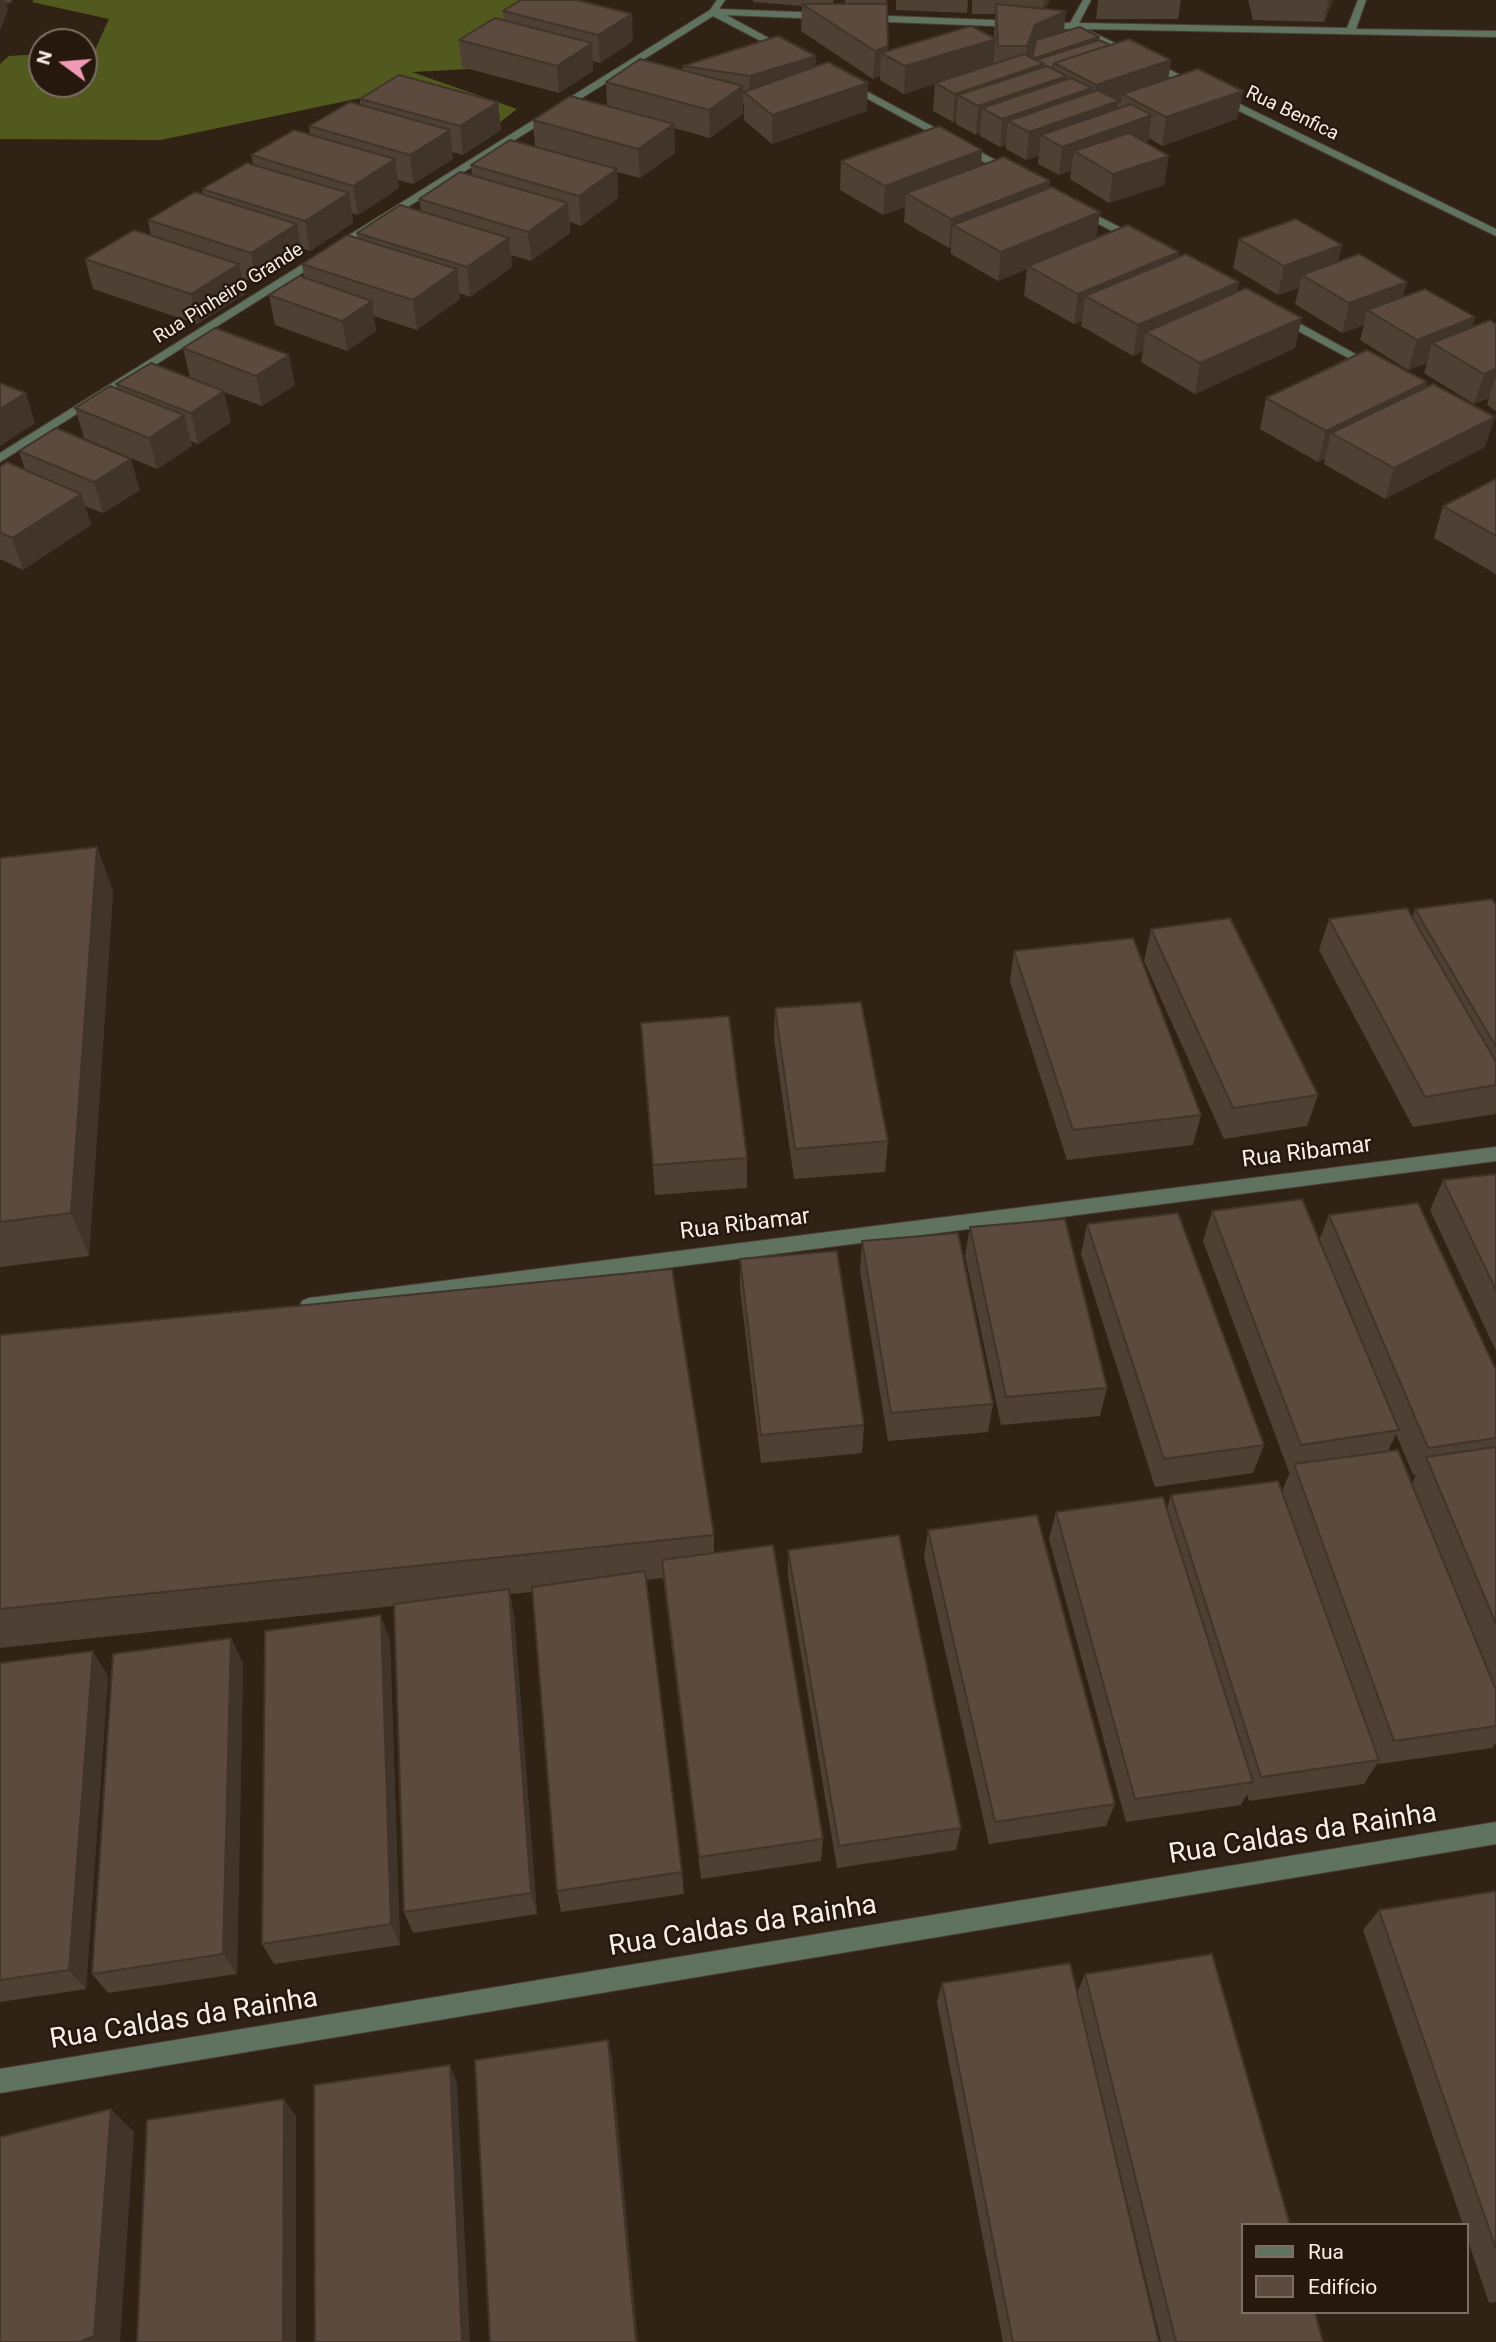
<!DOCTYPE html>
<meta charset="utf-8">
<style>
body{margin:0}
#map{position:relative;width:1496px;height:2342px;overflow:hidden;background:#312216;font-family:Roboto,sans-serif}
canvas{display:block}
.legend{position:absolute;left:1241px;top:2223px;width:228px;height:91px;box-sizing:border-box;background:#27180d;border:2px solid #7b6e64;margin:0;padding:9px 12px;list-style:none;font-size:21px;color:#f9eee7}
.legend li{display:flex;align-items:center;gap:14px;height:35px}
.legend b{width:35px;border:2px solid #7b6e64}
.north{position:absolute;left:28px;top:28px;width:70px;height:70px;box-sizing:border-box;background:#27180d;border:2px solid #7b6e64;border-radius:50%;rotate:286deg;font-size:19px;font-weight:700;line-height:28px;text-align:center;color:#f9eee7}
.north::after{content:'';display:block;margin:auto;width:24px;height:32px;background:#f09ab6;clip-path:polygon(50% 0,100% 100%,50% 72%,0 100%)}
</style>
<div id="map">
<canvas width="1496" height="2342"></canvas>
<ul class="legend">
<li><b style="height:9px;background:#607360"></b>Rua</li>
<li><b style="height:19px;background:#5b4a3d"></b>Edifício</li>
</ul>
<div class="north">N</div>
</div>
<script>
const ctx = document.querySelector('canvas').getContext('2d');
ctx.lineJoin = 'round';
function fill(path, color) { ctx.fillStyle = color; ctx.fill(path, 'evenodd'); }
const poly = rows => new Path2D(rows.map(r => 'M' + r).join(''));
function stroke(path, color, width, dash) { ctx.strokeStyle = color; ctx.lineWidth = width; ctx.lineCap = dash ? 'butt' : 'round'; ctx.setLineDash(dash || []); ctx.stroke(path); }
function drawText(font, color, halo, rows, align = 'center') {
  ctx.font = font + ' Roboto,sans-serif'; ctx.lineWidth = 5; ctx.setLineDash([]); ctx.textBaseline = 'middle'; ctx.strokeStyle = halo; ctx.fillStyle = color; for (const [text, x, y, turn = 0] of rows) {
    ctx.save(); ctx.translate(x, y); ctx.rotate((+turn || 0) * Math.PI / 180); ctx.textAlign = isNaN(turn) ? turn : align; if (halo) ctx.strokeText(text, 0, 0); ctx.fillText(text, 0, 0); ctx.restore();
  }
}
fill(poly([
 [34,0,563,0,488,68,412,72,517,109,495,126,370,96,161,140,0,139,0,64,9,56,42,54,42,84,84,84,84,51,95,50,109,19,32,2]
]), '#52591e');
const street = poly([
 [717,0,725,0,719,9,825,13,830,16,825,19,726,15,787,48,789,50,784,53,713,16,0,462,0,453,710,10,717,0],
 [1083,0,1091,0,1079,23,1347,28,1358,0,1366,0,1356,29,1496,31,1496,37,1086,29,1496,229,1496,236,1071,29,863,21,858,18,863,15,1070,23,1083,0],
 [849,82,1016,171,1017,173,1008,175,846,87,844,85,849,82],
 [1080,207,1143,239,1144,241,1135,243,1076,212,1075,210,1080,207],
 [1276,315,1284,315,1379,367,1369,369,1276,319,1276,315],
 [1496,1147,1496,1161,309,1314,302,1311,300,1306,302,1301,309,1298,1496,1147],
 [1496,1822,1496,1844,0,2093,0,2069,1496,1822]
]);
stroke(street, '#4d3f33', 2);
fill(street, '#607360');
fill(poly([
 [0,0,12,0,11,3,6,3,8,10,0,30],
 [753,0,834,0,832,4,845,4,845,0,887,0,887,51,994,38,995,14,972,14,972,0,1050,0,1045,9,1063,32,1099,37,1099,40,1110,45,1171,60,1168,79,1243,91,1237,119,1162,146,1149,138,1147,144,1164,185,1109,203,1070,179,1071,171,1059,175,1038,164,1039,156,1026,160,1006,149,1006,145,1000,147,980,136,980,133,976,135,956,124,956,121,953,122,933,111,935,84,904,94,880,80,880,76,873,79,801,31,802,6,753,2],
 [896,0,968,0,967,13,896,10],
 [1098,0,1181,0,1178,19,1096,19],
 [1248,0,1333,0,1324,22,1253,20],
 [503,11,633,41,600,63,593,61,593,71,559,93,462,67,459,40,504,21],
 [683,66,816,66,867,111,772,144,744,120,744,104,743,103,743,114,710,138,674,128,675,153,640,178,617,172,618,198,581,226,570,222,570,233,531,261,511,255,512,267,470,297,459,293,460,299,417,330,374,316,376,331,347,351,275,325,269,295,304,277,302,264,357,238,357,233,421,211,419,199,472,176,471,165,535,147,533,120,607,106,606,82,683,70],
 [360,99,498,102,501,130,463,155,452,152,453,159,413,184,398,180,399,188,358,215,352,213,353,223,310,251,301,248,302,254,257,283,242,278,245,294,197,324,93,289,85,259,151,236,148,220,203,195,202,189,253,164,251,155,310,135,309,126,360,105],
 [982,150,981,165,1049,188,1100,212,1096,238,1178,257,1239,282,1237,292,1295,348,1195,394,1141,362,1143,351,1133,356,1081,326,1082,321,1074,324,1024,296,1027,269,998,281,951,254,951,247,949,248,904,222,905,207,883,215,840,190,841,161],
 [1239,239,1342,245,1338,262,1403,297,1472,328,1496,324,1496,411,1487,405,1489,398,1474,404,1424,373,1427,363,1408,370,1360,340,1364,325,1342,333,1295,304,1299,288,1278,295,1233,268],
 [183,348,295,385,262,406,224,392,231,422,198,444,191,441,192,446,157,469,84,438,75,408,117,389,116,384,190,378],
 [1427,382,1426,387,1485,447,1385,499,1324,464,1325,459,1318,462,1260,429,1266,398],
 [19,451,140,490,103,513,85,506,91,525,23,570,0,559,0,467,25,470],
 [1496,479,1496,574,1434,538,1443,506],
 [97,847,113,892,89,1256,0,1267,0,858],
 [1496,905,1496,1111,1495,1114,1413,1127,1319,950,1329,919,1412,918,1415,909],
 [1151,929,1318,1095,1307,1126,1224,1139,1144,961],
 [1014,951,1201,1115,1193,1145,1067,1160,1010,982],
 [775,1008,888,1141,885,1172,794,1179,774,1039],
 [641,1023,747,1158,747,1188,655,1195],
 [1496,1174,1496,1351,1430,1210,1443,1180],
 [1212,1211,1319,1240,1329,1215,1496,1370,1496,1743,1492,1748,1379,1764,1378,1762,1364,1784,1249,1801,1247,1794,1241,1805,1126,1822,1049,1539,1056,1512,1167,1508,1171,1495,1282,1491,1290,1472,1289,1472,1203,1241],
 [1396,1434,1413,1475,1416,1475,1412,1484,1388,1451],
 [1087,1224,1264,1445,1253,1473,1155,1487,1081,1254],
 [970,1227,1107,1388,1100,1416,1001,1425,965,1256],
 [862,1241,993,1404,988,1432,888,1441,860,1271],
 [740,1259,864,1425,862,1453,761,1463,740,1289],
 [0,1335,714,1535,714,1553,823,1839,821,1861,701,1879,663,1578,646,1580,682,1872,684,1894,561,1912,557,1891,532,1592,510,1594,514,1615,537,1914,413,1933,404,1912,394,1606,0,1648],
 [928,1530,1115,1804,1106,1826,989,1844,924,1557],
 [788,1550,961,1828,956,1850,837,1868,788,1577],
 [231,1638,243,1663,237,1974,108,1993,92,1974],
 [390,1640,400,1945,274,1964,262,1944],
 [0,1663,108,1676,86,1989,0,2002],
 [1496,1891,1496,2302,1489,2303,1466,2235,1466,2225,1463,2225,1363,1930,1379,1910],
 [1085,1974,1323,2342,1161,2342,1077,1993],
 [942,1983,1159,2342,1003,2342,937,2002]
]), '#4e4034');
fill(poly([
 [0,0,5,0,8,10,0,30],
 [1044,0,1050,0,1042,14],
 [1328,0,1333,0,1324,22,1328,1],
 [1066,11,1063,39,1032,53,1026,70,1032,59,1099,37,1097,51,1054,63,1044,69,1067,76,1064,98,1092,88,1089,111,1092,110,1096,85,1171,60,1167,88,1122,94,1121,103,1118,104,1115,128,1152,115,1148,143,1094,163,1074,151,1071,171,1059,175,1062,147,1041,135,1039,156,1026,160,1029,132,1008,121,1006,145,1000,147,1002,119,982,108,980,133,976,135,978,106,958,95,956,121,953,122,955,94,1025,70,1027,46,1035,25],
 [632,14,633,41,600,63,598,35],
 [996,39,993,66,935,83,935,84,904,94,905,66],
 [592,43,593,71,559,93,557,66],
 [888,46,887,56,881,53,880,76,873,79,875,51],
 [816,56,815,84,749,97,750,76],
 [868,83,867,111,772,144,772,115],
 [743,86,743,114,710,138,709,110],
 [1243,91,1237,119,1162,146,1166,117],
 [498,102,501,130,463,155,460,126],
 [674,124,675,153,640,178,638,149],
 [450,130,453,159,413,184,410,155],
 [982,150,980,178,906,193,905,207,883,215,885,186],
 [1169,156,1164,185,1109,203,1113,174],
 [395,159,399,188,358,215,353,186],
 [617,169,618,198,581,226,579,196],
 [1050,181,1046,210,953,225,951,247,949,248,951,219],
 [349,193,353,223,310,251,305,221],
 [568,203,570,233,531,261,528,232],
 [1100,212,1096,241,1028,266,1027,269,998,281,1001,252],
 [297,224,302,254,257,283,251,253],
 [509,238,512,267,470,297,467,267],
 [1342,245,1335,275,1302,275,1299,288,1278,295,1284,266],
 [1179,252,1173,282,1085,296,1082,321,1074,324,1078,294],
 [239,264,245,294,197,324,191,294],
 [457,269,460,299,417,330,413,300],
 [1239,282,1233,312,1146,332,1143,351,1133,356,1138,325],
 [1407,282,1399,311,1367,310,1364,325,1342,333,1349,303],
 [372,301,376,331,347,351,342,321],
 [1475,317,1466,348,1432,343,1427,363,1408,370,1417,340],
 [1302,318,1295,348,1195,394,1200,363],
 [289,355,295,385,262,406,256,376],
 [1496,369,1496,376,1489,398,1474,404,1484,374],
 [1427,382,1418,412,1331,433,1325,459,1318,462,1326,431],
 [224,391,231,422,198,444,191,413],
 [26,393,35,423,0,446,0,409],
 [184,415,192,446,157,469,149,438],
 [1495,417,1485,447,1385,499,1394,468],
 [131,459,140,490,103,513,94,482],
 [81,494,91,525,23,570,12,538],
 [97,847,113,892,89,1256,71,1213],
 [509,1589,514,1615,537,1914,531,1893],
 [381,1615,390,1640,400,1945,391,1924],
 [231,1638,243,1663,237,1974,223,1954],
 [93,1651,108,1676,86,1989,69,1970],
 [608,2040,612,2058,638,2342,636,2342],
 [450,2065,457,2083,470,2342,462,2342],
 [284,2099,296,2116,296,2342,283,2342],
 [111,2109,134,2132,120,2342,79,2342]
]), '#40342b');
const building = poly([
 [521,0,577,0,632,14,598,35,503,11,521,0],
 [802,4,887,4,888,46,875,51,802,4],
 [996,4,1066,11,1035,25,1027,46,998,46,996,4],
 [495,18,592,43,557,66,459,40,495,18],
 [971,26,996,39,905,66,881,53,971,26],
 [1080,27,1099,37,1032,59,1036,40,1080,27],
 [778,36,816,56,750,76,683,66,778,36],
 [1129,39,1171,60,1096,85,1054,63,1129,39],
 [1099,40,1110,45,1054,63,1053,69,1047,66,1043,67,1044,64,1036,60,1099,40],
 [1024,54,1044,64,955,94,935,83,1024,54],
 [640,59,743,86,709,110,606,82,640,59],
 [828,62,868,83,772,115,744,92,828,62],
 [1047,66,1067,76,978,106,958,95,1047,66],
 [1198,69,1243,91,1166,117,1122,94,1198,69],
 [399,75,498,102,460,126,360,99,399,75],
 [1071,78,1092,88,1002,119,982,108,1071,78],
 [1098,90,1119,101,1029,132,1008,121,1098,90],
 [570,96,674,124,638,149,533,120,570,96],
 [350,102,450,130,410,155,309,126,350,102],
 [1131,104,1152,115,1062,147,1041,135,1131,104],
 [939,126,982,150,885,186,841,161,939,126],
 [294,130,395,159,353,186,251,155,294,130],
 [1129,133,1169,156,1113,174,1074,151,1129,133],
 [510,140,617,169,579,196,471,165,510,140],
 [1004,157,1050,181,951,219,906,193,1004,157],
 [247,163,349,193,305,221,202,189,247,163],
 [460,172,568,203,528,232,419,199,460,172],
 [1052,187,1100,212,1001,252,953,225,1052,187],
 [195,192,297,224,251,253,148,220,195,192],
 [400,205,509,238,467,267,357,233,400,205],
 [1296,219,1342,245,1284,266,1239,239,1296,219],
 [1128,225,1179,252,1078,294,1028,266,1128,225],
 [134,230,239,264,191,294,85,259,134,230],
 [347,235,457,269,413,300,302,264,347,235],
 [1186,254,1239,282,1138,325,1085,296,1186,254],
 [1359,254,1407,282,1349,303,1302,275,1359,254],
 [300,276,372,301,342,321,269,295,300,276],
 [1246,288,1302,318,1200,363,1146,332,1246,288],
 [1425,289,1475,317,1417,340,1367,310,1425,289],
 [1490,320,1496,324,1496,369,1484,374,1432,343,1490,320],
 [215,328,289,355,256,376,183,348,215,328],
 [1367,350,1427,382,1326,431,1266,398,1367,350],
 [151,363,224,391,191,413,116,384,151,363],
 [0,383,26,393,0,409,0,383],
 [1433,384,1495,417,1394,468,1331,433,1433,384],
 [110,386,184,415,149,438,75,408,110,386],
 [56,428,131,459,94,482,19,451,56,428],
 [7,462,81,494,12,538,0,533,0,467,7,462],
 [1496,479,1496,536,1443,506,1496,479],
 [97,847,71,1213,0,1222,0,858,97,847],
 [1492,899,1496,905,1496,1047,1415,909,1492,899],
 [1407,908,1496,1062,1496,1085,1425,1097,1329,919,1407,908],
 [1230,918,1318,1095,1233,1108,1151,929,1230,918],
 [1133,938,1201,1115,1073,1130,1014,951,1133,938],
 [861,1002,888,1141,795,1149,775,1008,861,1002],
 [729,1016,747,1158,653,1165,641,1023,729,1016],
 [1496,1174,1496,1290,1443,1180,1496,1174],
 [1302,1199,1399,1430,1301,1445,1212,1211,1302,1199],
 [1418,1203,1496,1370,1496,1438,1428,1448,1329,1215,1418,1203],
 [1178,1213,1264,1445,1164,1459,1087,1224,1178,1213],
 [1065,1219,1107,1388,1006,1397,970,1227,1065,1219],
 [958,1233,993,1404,891,1413,862,1241,958,1233],
 [837,1251,864,1425,761,1435,740,1259,837,1251],
 [672,1269,714,1535,0,1609,0,1335,672,1269],
 [1496,1447,1496,1624,1426,1457,1496,1447],
 [1398,1450,1496,1690,1496,1726,1394,1741,1294,1464,1398,1450],
 [1278,1481,1379,1760,1261,1777,1171,1495,1278,1481],
 [1163,1497,1253,1782,1135,1799,1056,1512,1163,1497],
 [1037,1515,1115,1804,995,1822,928,1530,1037,1515],
 [899,1535,961,1828,839,1846,788,1550,899,1535],
 [773,1545,823,1839,699,1857,662,1560,773,1545],
 [645,1571,682,1872,557,1891,532,1587,645,1571],
 [509,1589,531,1893,404,1912,394,1604,509,1589],
 [381,1615,391,1924,262,1944,265,1631,381,1615],
 [231,1638,223,1954,92,1974,113,1654,231,1638],
 [93,1651,69,1970,0,1980,0,1663,93,1651],
 [1496,1891,1496,2249,1379,1910,1496,1891],
 [1212,1954,1290,2225,1242,2225,1242,2312,1315,2312,1323,2342,1176,2342,1085,1974,1212,1954],
 [1070,1963,1159,2342,1013,2342,942,1983,1070,1963],
 [608,2040,636,2342,490,2342,475,2060,608,2040],
 [450,2065,462,2342,315,2342,314,2085,450,2065],
 [284,2099,283,2342,137,2342,147,2120,284,2099],
 [111,2109,94,2336,79,2342,0,2342,0,2137,111,2109]
]);
fill(building, '#5b4a3d');
stroke(building, '#40342b', 2);
drawText('19px', '#f9eee7', '#27180d', [
 ["Rua Benfica",1292,114,26],
 ["Rua Pinheiro Grande",229,294,-32]
]);
drawText('23px', '#f9eee7', '#27180d', [
 ["Rua Ribamar",1307,1153,-7],
 ["Rua Ribamar",745,1225,-7]
]);
drawText('28px', '#f9eee7', '#27180d', [
 ["Rua Caldas da Rainha",1303,1835,-9],
 ["Rua Caldas da Rainha",743,1927,-9],
 ["Rua Caldas da Rainha",184,2020,-9]
]);
</script>
